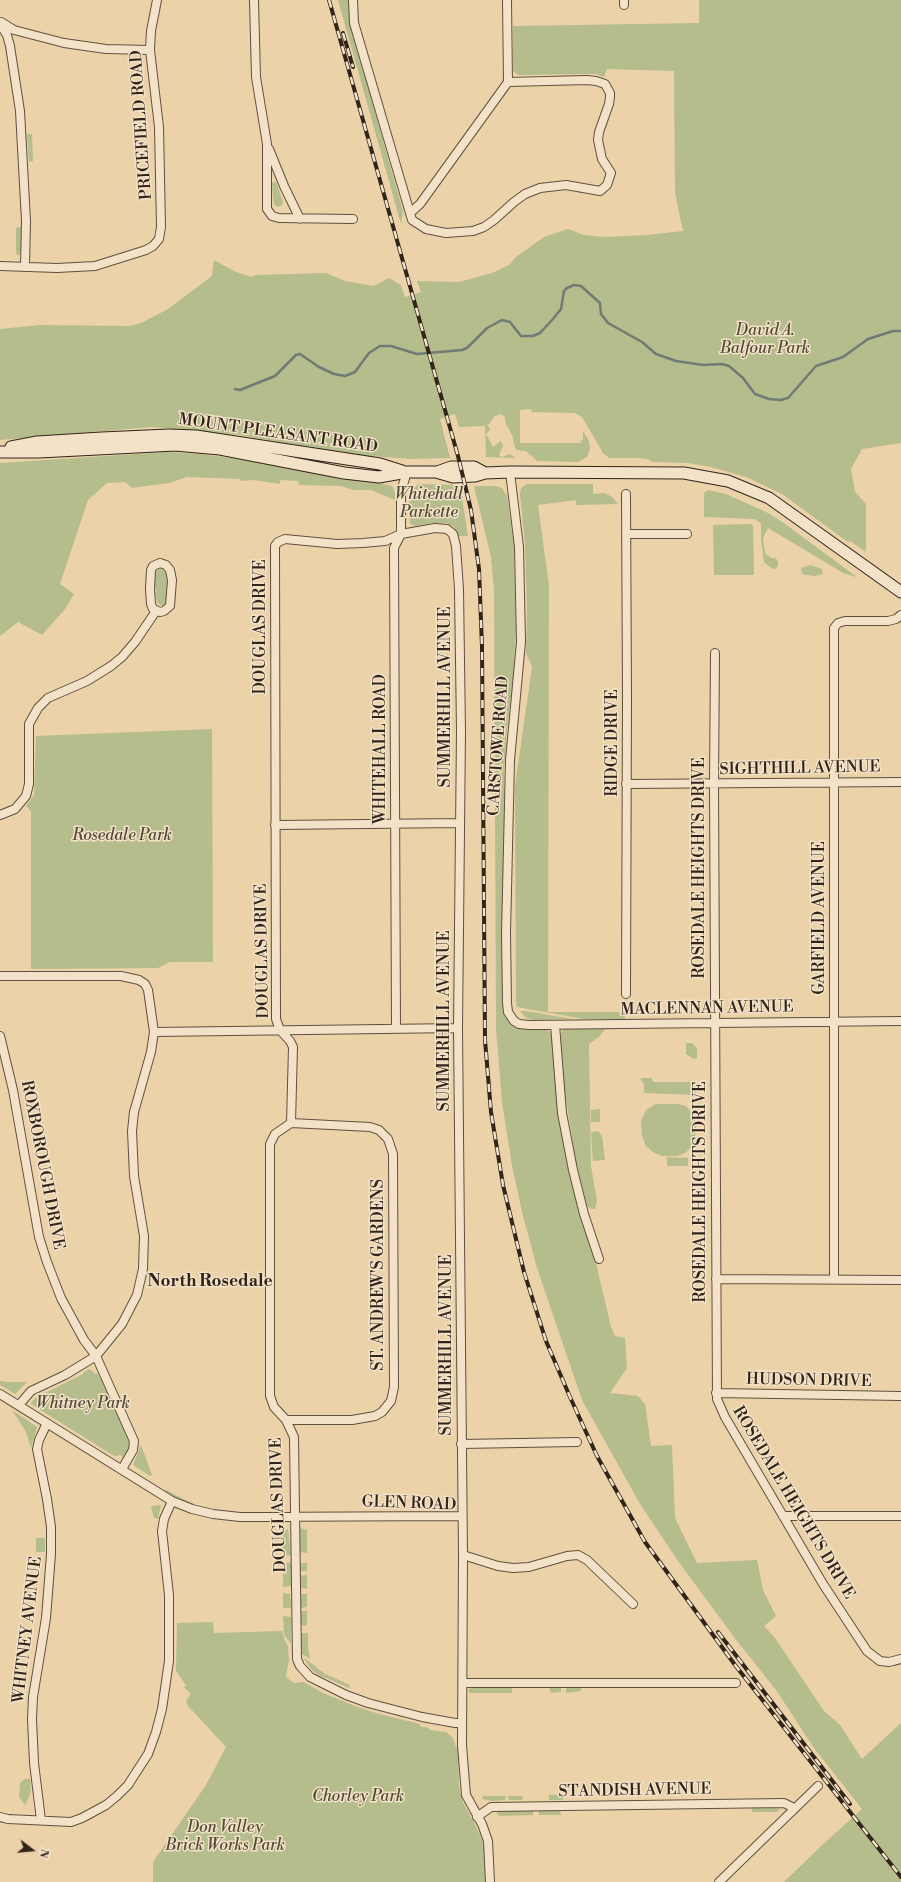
<!DOCTYPE html>
<style>
body{margin:0}
#map{position:relative;width:901px;height:1882px;overflow:hidden;background:#ecd2a9;font-family:"Libre Bodoni",serif}
canvas{display:block}
.north{position:absolute;left:12px;top:1830px;width:40px;height:40px;-webkit-text-stroke:3px #f3e2c7;paint-order:stroke;rotate:106deg;font-size:11px;font-weight:700;line-height:16px;text-align:center;color:#30241b}
.north::after{content:'';display:block;margin:auto;width:14px;height:18px;background:#30241b;clip-path:polygon(50% 0,100% 100%,50% 72%,0 100%)}
</style>
<div id="map">
<canvas width="901" height="1882"></canvas>
<div class="north">N</div>
</div>
<script>
const ctx = document.querySelector('canvas').getContext('2d');
ctx.lineJoin = 'round';
function fill(path, color) { ctx.fillStyle = color; ctx.fill(path, 'evenodd'); }
const poly = rows => new Path2D(rows.map(r => 'M' + r).join(''));
function stroke(path, color, width, dash) { ctx.strokeStyle = color; ctx.lineWidth = width; ctx.lineCap = dash ? 'butt' : 'round'; ctx.setLineDash(dash || []); ctx.stroke(path); }
function drawText(font, color, halo, rows, align = 'center') {
  ctx.font = font + ' "Libre Bodoni",serif'; ctx.lineWidth = 3; ctx.setLineDash([]); ctx.textBaseline = 'middle'; ctx.strokeStyle = halo; ctx.fillStyle = color; for (const [text, x, y, turn = 0] of rows) {
    ctx.save(); ctx.translate(x, y); ctx.rotate((+turn || 0) * Math.PI / 180); ctx.textAlign = isNaN(turn) ? turn : align; if (halo) ctx.strokeText(text, 0, 0); ctx.fillText(text, 0, 0); ctx.restore();
  }
}
fill(poly([
 [338,0,349,0,350,24,403,211,401,224],
 [699,0,901,0,901,443,862,449,851,469,855,492,866,504,866,552,850,541,848,542,782,494,746,477,711,467,688,463,653,462,647,459,637,458,609,458,603,453,582,417,575,413,532,412,531,409,520,410,520,443,581,443,581,440,583,440,583,431,589,441,590,449,587,457,578,462,537,461,526,451,516,450,512,435,505,422,505,417,501,414,493,417,493,419,488,425,490,430,486,434,493,447,501,441,503,446,499,455,502,457,510,454,516,458,486,457,485,426,459,427,455,414,440,419,450,458,412,459,355,455,239,435,152,427,0,440,0,329,41,325,131,326,143,322,168,309,212,276,214,260,234,271,251,277,255,275,326,273,345,281,374,286,389,278,401,285,405,297,421,292,417,281,459,282,492,273,509,265,516,257,544,237,568,229,584,235,603,237,647,235,683,231,675,193,674,71,607,69,604,77,595,74,518,75,513,71,513,26,699,23],
 [27,134,32,134,33,161,29,162],
 [276,182,283,202,282,205,278,207,274,204,273,198,272,183],
 [22,226,21,250,20,255,17,255,16,252,16,228],
 [166,452,200,454,231,458,374,482,392,486,395,492,395,500,371,490,353,490,341,486,299,485,298,481,280,480,280,484,253,480,241,481,240,479,187,477,169,483,132,488,125,482,107,483,88,500,60,584,74,594,65,609,42,635,18,622,0,636,0,463],
 [419,484,458,485,462,498,468,536,458,536,454,527,447,523,433,523,416,526,410,524,409,495,411,490],
 [527,484,593,484,593,494,605,493,612,497,618,504,576,505,576,500,538,505,549,586,548,1012,625,1012,625,1019,584,1019,517,1007,516,1002,515,786,532,667,526,653,527,610,525,544,520,494,521,488],
 [474,486,496,486,502,488,507,496,514,544,516,630,513,680,507,728,504,769,504,1005,521,1027,545,1028,551,1033,559,1106,611,1327,615,1336,625,1338,627,1368,610,1393,638,1396,645,1404,651,1446,672,1445,675,1518,697,1563,757,1560,763,1590,776,1616,764,1626,775,1638,824,1711,840,1725,862,1759,901,1723,901,1882,784,1882,819,1848,862,1809,814,1748,776,1690,737,1641,678,1561,640,1504,582,1400,537,1268,522,1212,512,1166,502,1102,496,1028,494,591,491,557],
 [708,490,726,494,766,512,781,521,857,577,845,574,768,528,763,538,765,553,771,558,776,558,778,562,778,566,775,569,771,568,764,562,761,539,761,523,754,519,704,517,704,493],
 [752,524,753,526,754,575,714,575,713,525],
 [810,565,822,569,823,574,814,576,802,574,801,568],
 [158,569,162,569,166,573,169,583,167,601,164,606,158,604,155,594,157,589,154,589,155,574],
 [212,729,213,962,170,962,158,968,31,969,31,811,26,806,34,795,36,736],
 [520,1011,526,1011,572,1019,533,1020,526,1018],
 [566,1029,605,1029,599,1037,589,1044,591,1166,597,1201,595,1209,591,1209,587,1206,576,1162,565,1093,560,1042,560,1036,562,1030],
 [686,1043,692,1043,697,1048,697,1058,694,1059,686,1054],
 [640,1078,652,1078,653,1082,697,1082,696,1095,644,1093,644,1084],
 [656,1104,679,1104,686,1106,693,1114,696,1123,695,1140,693,1146,685,1153,677,1156,662,1156,653,1152,646,1146,642,1136,641,1121,646,1110],
 [600,1109,600,1122,591,1122,591,1110],
 [598,1131,602,1136,605,1160,593,1161,591,1132],
 [667,1157,688,1158,688,1166,667,1166],
 [90,1369,95,1374,97,1373,103,1382,129,1439,130,1447,124,1458,120,1455,114,1456,31,1404,32,1401,39,1396,83,1374,84,1372],
 [0,1381,8,1382,27,1382,15,1394,0,1385],
 [12,1410,37,1427,31,1448,26,1432],
 [141,1445,152,1475,150,1476,133,1465],
 [165,1489,181,1498,194,1504,189,1504,175,1498,167,1493],
 [161,1505,158,1519,154,1518,151,1506],
 [300,1528,307,1530,307,1553,300,1552],
 [288,1529,291,1555,283,1556,282,1531],
 [36,1538,45,1538,45,1552,36,1552],
 [291,1562,291,1586,283,1587,283,1564],
 [300,1563,307,1563,307,1571,299,1571],
 [307,1575,307,1589,300,1588,300,1576],
 [283,1593,290,1594,291,1608,283,1608],
 [300,1594,307,1594,307,1607,300,1608],
 [300,1611,307,1611,307,1626,300,1625],
 [283,1616,291,1617,291,1644,284,1635],
 [213,1622,214,1633,282,1631,285,1641,288,1646,289,1660,286,1677,294,1683,304,1682,323,1693,355,1706,376,1713,420,1724,420,1726,429,1728,429,1730,446,1732,453,1738,456,1747,458,1747,459,1786,463,1803,474,1822,482,1840,485,1854,485,1882,153,1882,153,1862,206,1785,226,1747,188,1706,186,1701,191,1694,184,1687,186,1685,176,1671,177,1623],
 [300,1633,308,1633,308,1648,310,1659,302,1654],
 [303,1657,325,1674,350,1685,349,1688,317,1674,311,1669],
 [549,1687,561,1687,561,1692,551,1693],
 [566,1687,581,1687,581,1691,566,1693],
 [512,1688,512,1693,469,1693,469,1689,471,1688],
 [25,1779,30,1779,31,1789,30,1795,25,1805,19,1797,20,1783],
 [549,1795,564,1795,563,1800,549,1800],
 [483,1796,506,1796,505,1800,492,1801,482,1799],
 [508,1796,523,1796,522,1800,509,1800],
 [752,1808,773,1808,780,1809,777,1812,752,1812],
 [560,1810,561,1815,539,1815,539,1811],
 [498,1811,533,1811,533,1815,499,1816,496,1812]
]), '#b4bd8b');
stroke(poly([
 [235,389,240,390,275,376,296,355,300,354,319,367,334,374,345,376,355,372,369,353,380,346,391,346,417,354,462,350,467,348,487,328,502,320,510,322,521,336,533,336,540,333,553,319,561,309,564,291,567,288,574,285,581,286,600,303,601,314,608,323,642,342,656,354,676,361,703,365,722,364,729,366,743,378,755,394,769,399,781,400,788,398,816,366,843,357,868,339,893,331,901,331]
]), '#717b76', 2.5);
const minor = poly([
 [254,0,256,77,267,144,267,209,272,216,279,218,353,219],
 [353,0,354,23,410,213,412,220,426,229,446,233,473,231,484,227,494,220,514,202,525,194,540,188,566,185,600,191,607,185,611,173,602,159,598,140,599,132,609,104,610,97,610,93,605,84,596,81,587,80,508,82],
 [624,5,624,0],
 [1,22,14,30,64,43,106,49,150,50],
 [0,24,7,35,10,46,20,111,26,221,25,267],
 [269,149,284,186,300,219],
 [410,213,420,204,508,82,507,0],
 [0,266,57,268,95,266,146,250,153,246,159,239,161,227,159,127,150,50,151,31,157,0],
 [510,472,519,547,521,642,510,760,506,934,507,1003,508,1012,514,1021,519,1024,529,1025,901,1021],
 [626,494,627,697,626,994],
 [626,534,687,534],
 [160,563,166,565,170,570,172,580,170,606,164,611,160,612,153,609,151,604,150,589,151,570,153,566,160,563],
 [715,653,714,784,717,1399,725,1417,823,1584,867,1651,880,1661,889,1662,901,1659],
 [626,784,901,782],
 [0,815,15,809,26,796,29,784,29,724,38,708,48,698,87,681,111,666,122,657,135,642,156,611],
 [275,825,459,823],
 [0,976,121,976,139,980,145,984,148,990,154,1032,151,1052,134,1112,132,1131,134,1176,144,1236,143,1269,137,1295,122,1324,96,1356,65,1375,31,1391,19,1405],
 [555,1025,562,1113,573,1170,584,1214,599,1259],
 [396,1028,394,548,401,534,401,491,407,472],
 [154,1032,458,1028],
 [0,1036,13,1090,39,1237,47,1262,61,1298,84,1340,96,1356,134,1441,133,1450,122,1469],
 [291,1123,293,1047,290,1041,280,1030,276,1019,275,546,278,542,285,539,337,544,363,543,385,541,401,534,435,528,447,529,453,534,456,546,459,589,461,731,458,1028,463,1555,462,1745,466,1795,482,1824,488,1841,490,1882],
 [291,1123,275,1134,270,1144,270,1396,274,1407,286,1420,294,1437,297,1659,300,1666,310,1677,346,1695,368,1703,422,1717,455,1723,462,1723],
 [716,1279,901,1280],
 [834,1279,834,628,838,623,845,621,888,621,896,619,901,615],
 [716,1393,901,1396],
 [0,1394,172,1501,192,1509,213,1514,240,1517,462,1516],
 [286,1420,352,1420,375,1416,382,1412,391,1401,394,1387,393,1154,388,1139,379,1130,370,1127,291,1123],
 [461,1444,577,1442],
 [783,1516,901,1516],
 [463,1555,498,1566,513,1568,529,1567,567,1556,578,1555,587,1560,633,1604],
 [463,1683,736,1683],
 [0,1817,8,1819,71,1822,82,1818,106,1805,117,1796,128,1785,148,1754,156,1732,162,1709,169,1661,169,1595,162,1531,164,1519,172,1501],
 [477,1817,491,1807,784,1803,794,1808],
 [41,1820,34,1763,32,1719,33,1697,46,1618,51,1554,51,1527,47,1499,37,1449,39,1440,47,1423],
 [719,1882,818,1786]
]);
const secondary = poly([
 [11,447,37,442,102,438,169,435,196,436,380,464,402,471],
 [0,452,39,452,175,445,220,449,344,473,379,477,407,472,436,472,453,477,475,476,485,473,510,472,684,473,728,481,769,498,901,592],
 [437,472,451,467,474,467,485,473]
]);
stroke(minor, '#5f503e', 10);
stroke(secondary, '#30241b', 13);
stroke(minor, '#f3e2c7', 8);
stroke(secondary, '#f3e2c7', 11);
const rail = poly([
 [329,0,458,456,471,510,479,569,482,647,485,1040,491,1112,503,1185,524,1272,546,1341,570,1397,597,1456,645,1542,735,1665,901,1877],
 [343,33,353,67],
 [718,1632,850,1804]
]);
stroke(rail, '#30241b', 4);
stroke(rail, '#f3e2c7', 2.5, [8]);
drawText('16px', '#30241b', '#f3e2c7', [
 ["PRICEFIELD ROAD",142,125,-94],
 ["MOUNT PLEASANT ROAD",278,434,8],
 ["DOUGLAS DRIVE",261,627,-90],
 ["SUMMERHILL AVENUE",446,697,-90],
 ["RIDGE DRIVE",613,743,-90],
 ["CARSTOWE ROAD",499,746,-86],
 ["WHITEHALL ROAD",381,749,-90],
 ["SIGHTHILL AVENUE",800,769,-1],
 ["ROSEDALE HEIGHTS DRIVE",700,868,-90],
 ["GARFIELD AVENUE",820,918,-90],
 ["DOUGLAS DRIVE",263,951,-91],
 ["MACLENNAN AVENUE",707,1009,-1],
 ["SUMMERHILL AVENUE",445,1021,-90],
 ["ROXBOROUGH DRIVE",42,1165,79],
 ["ROSEDALE HEIGHTS DRIVE",701,1192,-90],
 ["ST. ANDREW'S GARDENS",379,1275,-90],
 ["SUMMERHILL AVENUE",447,1345,-90],
 ["HUDSON DRIVE",809,1381,1],
 ["ROSEDALE HEIGHTS DRIVE",793,1503,59],
 ["GLEN ROAD",409,1504,2],
 ["DOUGLAS DRIVE",279,1505,-92],
 ["WHITNEY AVENUE",28,1630,-83],
 ["STANDISH AVENUE",635,1791,-1]
]);
drawText('italic 16px', '#514a37', '#f3e2c7', [
 ["David A.",765,331],
 ["Balfour Park",765,349],
 ["Whitehall",429,495],
 ["Parkette",429,513],
 ["Rosedale Park",122,836],
 ["Whitney Park",83,1404],
 ["Chorley Park",358,1797],
 ["Don Valley",225,1828],
 ["Brick Works Park",225,1846]
]);
drawText('bold 17px', '#30241b', '#f3e2c7', [
 ["North Rosedale",210,1282]
]);
</script>
